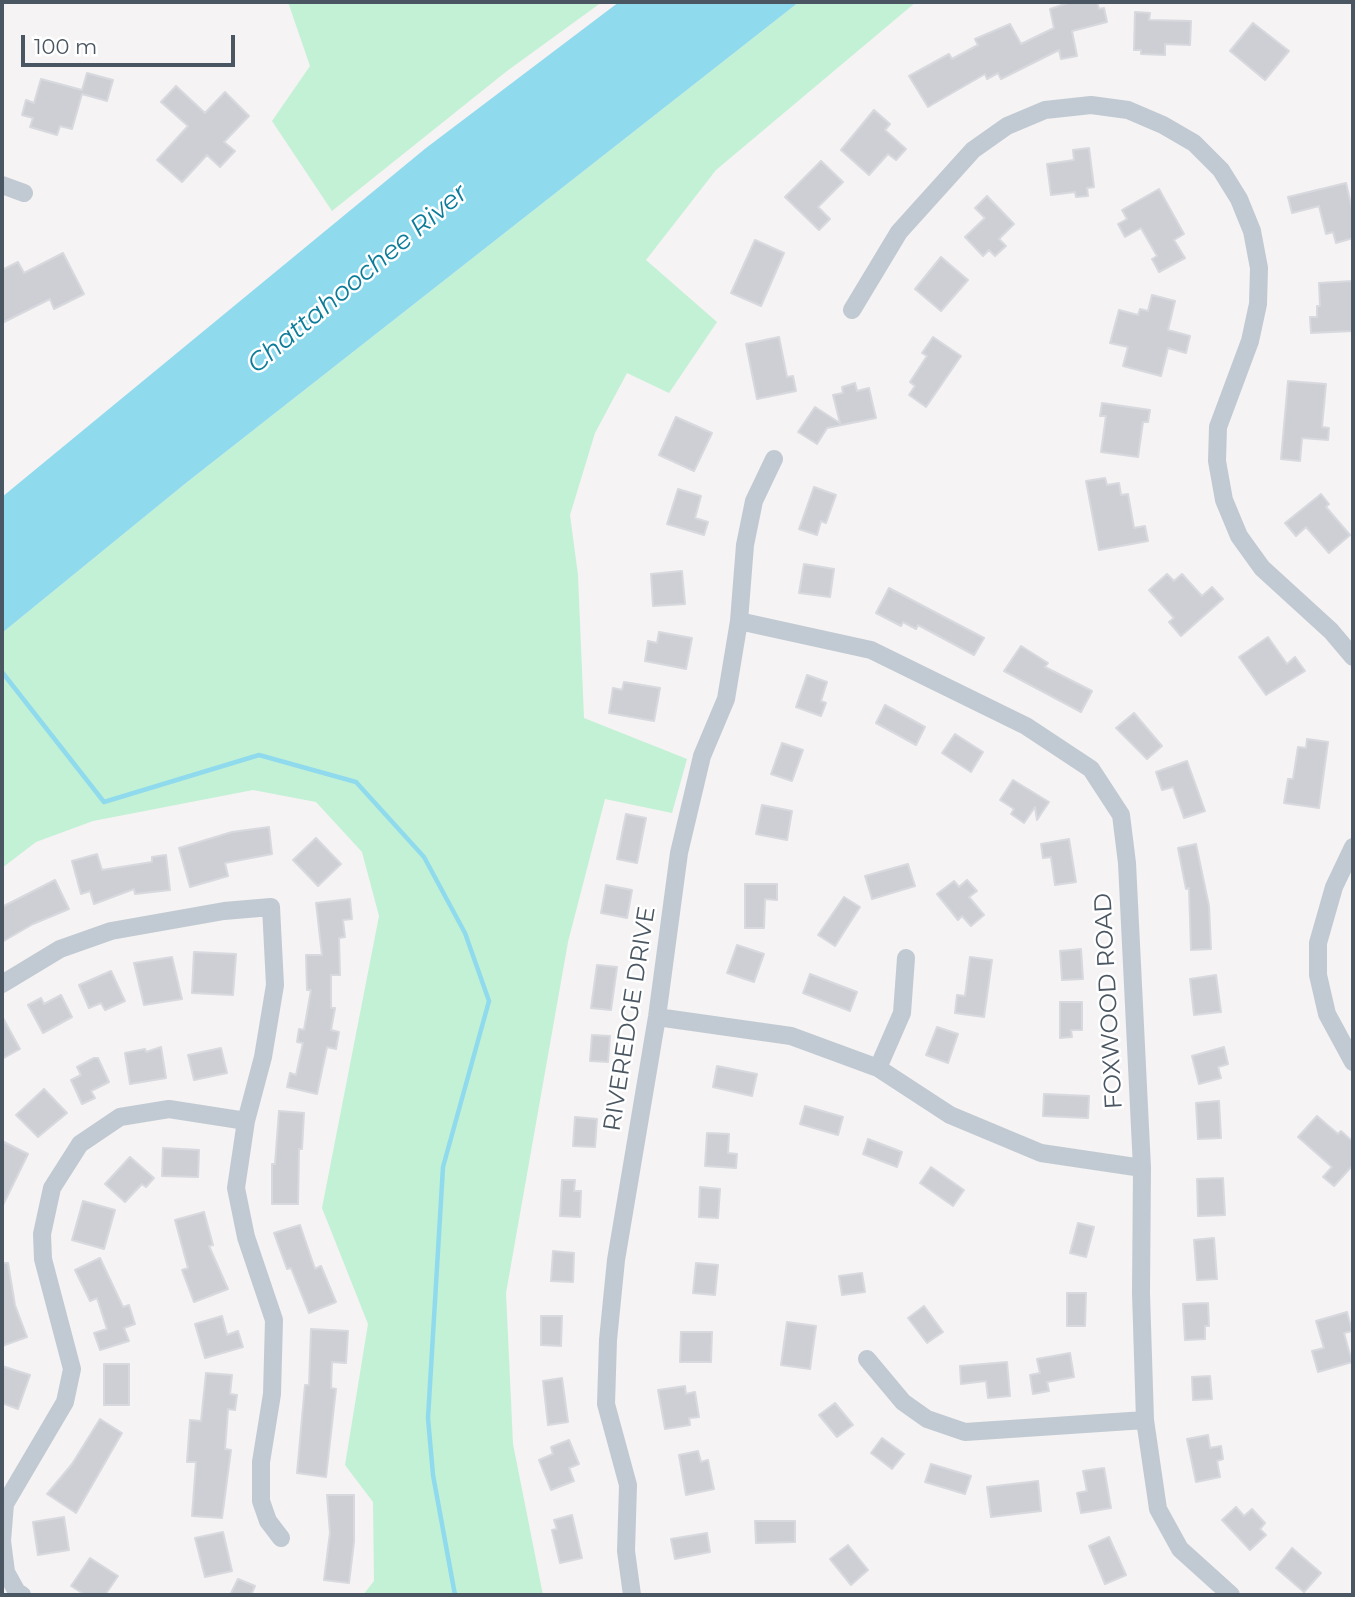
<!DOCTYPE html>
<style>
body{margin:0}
#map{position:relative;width:1355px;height:1597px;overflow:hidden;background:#f5f3f3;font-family:Montserrat,sans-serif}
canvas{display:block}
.frame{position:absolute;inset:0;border:4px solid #4a5661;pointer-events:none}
.scale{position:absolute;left:21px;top:35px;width:214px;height:32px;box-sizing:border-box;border:4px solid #4a5661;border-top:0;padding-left:9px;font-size:21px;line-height:24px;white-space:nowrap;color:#4a5661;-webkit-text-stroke:5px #fff;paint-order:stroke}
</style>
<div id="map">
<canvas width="1355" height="1597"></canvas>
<div class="frame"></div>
<div class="scale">100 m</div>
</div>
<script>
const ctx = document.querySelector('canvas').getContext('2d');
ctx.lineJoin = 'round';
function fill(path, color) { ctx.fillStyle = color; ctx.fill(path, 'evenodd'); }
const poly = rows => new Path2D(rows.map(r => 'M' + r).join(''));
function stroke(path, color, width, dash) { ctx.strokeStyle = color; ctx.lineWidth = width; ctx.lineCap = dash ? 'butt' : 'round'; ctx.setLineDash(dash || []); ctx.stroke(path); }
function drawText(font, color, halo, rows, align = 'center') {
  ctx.font = font + ' Montserrat,sans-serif'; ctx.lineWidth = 5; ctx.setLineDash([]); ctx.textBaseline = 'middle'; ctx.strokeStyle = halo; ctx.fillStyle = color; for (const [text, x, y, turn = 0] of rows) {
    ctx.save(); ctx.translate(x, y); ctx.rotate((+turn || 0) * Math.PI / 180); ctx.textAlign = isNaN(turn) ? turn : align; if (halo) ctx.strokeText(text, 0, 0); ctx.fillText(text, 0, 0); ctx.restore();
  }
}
fill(poly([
 [288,2,602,2,507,71,332,211,272,121,310,66],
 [799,2,916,2,716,170,646,260,717,322,669,393,627,373,595,433,570,515,578,575,584,718,687,759,672,813,605,799,568,942,506,1293,513,1444,543,1595,363,1595,374,1581,373,1502,345,1465,368,1324,322,1208,379,916,362,852,316,802,253,790,93,821,36,842,2,868,2,633,186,483]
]), '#c3f1d5');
fill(poly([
 [619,2,799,2,186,483,2,633,2,497,426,148]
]), '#90daee');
stroke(poly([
 [2,672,104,802,259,755,356,782,424,857,465,933,489,1001,443,1167,428,1418,433,1475,455,1595]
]), '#90daee', 4.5);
const building = poly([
 [1071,2,1097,2,1099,9,1104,8,1107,22,1072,31,1077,56,1061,59,1059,50,1001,79,998,73,987,79,985,74,928,107,909,76,949,54,952,59,978,45,975,39,1010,24,1021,44,1054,28,1050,9,1071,2],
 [1135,12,1150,13,1149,20,1191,21,1190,45,1165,44,1165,55,1141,54,1141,50,1134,50,1135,12],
 [1253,23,1289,51,1265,80,1230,51,1253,23],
 [87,73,113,80,107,101,82,94,72,129,60,126,57,135,30,127,33,118,22,115,26,100,34,103,41,79,82,90,87,73],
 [176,86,205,113,225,92,249,116,224,142,235,151,220,167,207,155,182,182,157,160,188,126,161,102,176,86],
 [874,110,890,124,885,130,906,149,896,160,888,154,869,175,841,150,874,110],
 [1089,148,1094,187,1087,188,1088,196,1076,197,1075,192,1051,195,1047,164,1074,160,1073,150,1089,148],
 [821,161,843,182,818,207,830,219,819,230,785,197,821,161],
 [1346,183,1353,213,1353,238,1336,243,1333,232,1326,234,1319,206,1292,213,1288,197,1346,183],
 [1159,189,1184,234,1174,240,1185,258,1159,272,1152,259,1157,256,1141,228,1125,237,1118,224,1127,219,1122,210,1159,189],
 [987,196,1014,224,999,239,1006,246,995,256,989,250,983,256,965,237,985,218,975,208,987,196],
 [755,240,784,253,761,306,731,293,755,240],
 [63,253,84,294,54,309,50,299,2,323,2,270,18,262,24,273,63,253],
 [941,257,968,280,941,311,915,289,941,257],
 [1353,281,1353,331,1311,333,1310,317,1317,317,1317,306,1320,306,1319,283,1353,281],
 [1152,295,1175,301,1168,330,1190,336,1186,353,1168,348,1161,376,1123,366,1128,347,1110,343,1119,310,1138,315,1140,309,1148,311,1152,295],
 [779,337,787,377,793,376,796,391,757,399,746,344,779,337],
 [933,337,961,356,926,407,909,395,915,386,910,382,927,356,922,353,933,337],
 [1288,381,1326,384,1322,427,1329,428,1328,440,1302,438,1300,461,1281,459,1288,381],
 [855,383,857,391,869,388,876,418,827,428,817,444,798,432,815,407,840,423,833,395,843,393,842,387,855,383],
 [1102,403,1150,410,1148,422,1143,422,1138,457,1101,452,1106,416,1100,416,1102,403],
 [676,417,712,433,694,471,659,455,676,417],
 [1105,478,1107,485,1119,483,1121,495,1128,494,1134,528,1145,526,1148,541,1099,550,1086,481,1105,478],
 [814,487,836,495,826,523,821,521,817,535,799,529,814,487],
 [678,489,701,496,695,518,708,522,704,535,667,524,678,489],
 [1321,494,1329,504,1326,507,1350,535,1329,553,1306,527,1296,536,1285,523,1321,494],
 [804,564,834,569,830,597,799,593,804,564],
 [682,571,685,604,653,606,651,574,682,571],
 [1167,574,1174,581,1182,574,1202,596,1212,587,1223,599,1181,636,1169,622,1174,618,1149,590,1167,574],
 [889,588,984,638,974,655,918,625,916,629,903,622,901,626,876,613,889,588],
 [659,632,692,638,686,669,645,661,648,641,657,643,659,632],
 [1268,637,1287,664,1295,657,1305,671,1266,695,1239,657,1268,637],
 [1021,646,1048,663,1045,667,1092,691,1081,712,1004,671,1021,646],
 [807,675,827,682,821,701,826,703,821,716,796,707,807,675],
 [624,682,660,688,654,721,609,713,613,688,622,690,624,682],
 [885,705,925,727,916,745,876,723,885,705],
 [1134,713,1162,746,1147,759,1116,728,1134,713],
 [955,734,983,752,971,772,942,753,955,734],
 [1307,739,1328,742,1319,808,1284,803,1288,779,1293,779,1298,747,1306,748,1307,739],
 [782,743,803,750,792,781,771,774,782,743],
 [1187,761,1205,811,1184,818,1173,787,1162,790,1156,772,1187,761],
 [1013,780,1049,802,1037,820,1035,807,1024,823,1011,814,1014,809,1000,800,1013,780],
 [762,805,792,811,787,840,756,834,762,805],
 [626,814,646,818,637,863,617,859,626,814],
 [269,827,272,854,225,863,228,876,190,887,179,848,232,832,269,827],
 [316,838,341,864,318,886,293,860,316,838],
 [1069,839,1076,882,1055,885,1051,857,1043,858,1041,844,1069,839],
 [1196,844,1209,906,1211,949,1191,950,1189,888,1186,889,1178,848,1196,844],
 [97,854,102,870,152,862,152,857,166,855,170,890,135,894,134,889,94,904,90,891,81,894,72,861,97,854],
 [908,864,915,886,872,899,865,876,908,864],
 [55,880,69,909,33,924,2,942,2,907,55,880],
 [967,880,977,891,969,897,984,915,971,926,962,916,958,920,937,894,954,881,959,887,967,880],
 [745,884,777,884,777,900,765,899,764,928,745,928,745,884],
 [606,885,632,890,627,918,601,913,606,885],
 [844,897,860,907,835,946,818,935,844,897],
 [350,899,352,919,343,920,345,937,339,938,340,975,331,975,331,1008,335,1008,331,1030,339,1032,336,1049,327,1047,317,1094,287,1087,290,1073,296,1075,303,1043,297,1042,299,1029,304,1030,311,990,307,990,306,955,322,955,316,903,350,899],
 [737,945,764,954,754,982,727,973,737,945],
 [1081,949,1083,979,1062,980,1060,951,1081,949],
 [194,952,236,954,233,995,192,993,194,952],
 [172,957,182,999,144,1005,134,963,172,957],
 [970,957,992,960,984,1017,955,1013,957,995,965,996,970,957],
 [597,965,617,967,611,1010,591,1008,597,965],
 [111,971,125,1001,105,1010,101,1003,89,1008,79,985,111,971],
 [810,974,857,992,850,1011,803,993,810,974],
 [1216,975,1221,1012,1194,1015,1190,979,1216,975],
 [61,995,72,1017,43,1033,28,1005,41,998,44,1004,61,995],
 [1060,1002,1082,1002,1082,1030,1071,1030,1072,1037,1060,1038,1060,1002],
 [2,1016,20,1049,2,1059,2,1016],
 [937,1027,958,1034,948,1063,926,1055,937,1027],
 [592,1035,610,1036,608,1062,590,1061,592,1035],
 [161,1047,166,1078,130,1084,125,1053,145,1049,146,1052,161,1047],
 [1224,1047,1228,1064,1218,1067,1221,1078,1199,1084,1192,1056,1224,1047],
 [221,1048,227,1073,194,1080,188,1055,221,1048],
 [94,1058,98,1058,109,1082,91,1091,95,1098,82,1104,71,1080,81,1075,77,1067,94,1058],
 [717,1066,757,1074,752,1096,713,1087,717,1066],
 [44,1089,67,1113,38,1137,16,1115,44,1089],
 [1044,1094,1089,1096,1088,1118,1043,1116,1044,1094],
 [1219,1101,1221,1138,1198,1139,1196,1103,1219,1101],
 [805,1106,843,1117,838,1135,800,1124,805,1106],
 [279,1111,304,1113,302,1149,299,1149,298,1204,272,1204,272,1164,275,1164,279,1111],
 [1317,1116,1338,1134,1341,1131,1353,1142,1353,1165,1334,1186,1323,1177,1332,1167,1298,1137,1317,1116],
 [575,1117,597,1119,595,1147,573,1146,575,1117],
 [707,1133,729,1134,728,1153,737,1154,736,1168,705,1166,707,1133],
 [868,1139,902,1152,897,1167,863,1154,868,1139],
 [2,1141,28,1154,2,1207,2,1141],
 [163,1148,199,1150,198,1177,162,1176,163,1148],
 [130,1157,154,1178,146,1187,142,1184,125,1202,105,1184,130,1157],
 [931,1167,964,1190,953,1206,920,1183,931,1167],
 [1223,1178,1225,1215,1198,1216,1197,1179,1223,1178],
 [562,1180,575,1180,574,1191,581,1191,580,1217,560,1216,562,1180],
 [700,1187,720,1189,718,1218,699,1217,700,1187],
 [83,1201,115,1210,104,1249,72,1240,83,1201],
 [204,1212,213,1245,209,1246,228,1289,194,1302,182,1270,188,1268,175,1220,204,1212],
 [1078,1223,1094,1227,1086,1257,1070,1253,1078,1223],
 [300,1225,315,1269,321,1266,336,1302,309,1313,291,1268,287,1269,274,1233,300,1225],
 [1214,1238,1217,1279,1197,1280,1194,1240,1214,1238],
 [553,1251,574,1253,573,1282,551,1281,553,1251],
 [100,1258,123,1307,129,1305,135,1324,124,1328,129,1341,100,1350,94,1333,107,1329,97,1298,90,1301,75,1270,100,1258],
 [2,1263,8,1263,15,1305,27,1337,2,1346,2,1263],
 [696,1263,718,1265,715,1295,693,1293,696,1263],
 [862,1273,865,1292,842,1295,839,1276,862,1273],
 [1067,1293,1086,1293,1085,1326,1067,1326,1067,1293],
 [1208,1303,1209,1326,1205,1326,1205,1339,1185,1340,1183,1304,1208,1303],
 [924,1306,943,1332,927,1343,908,1318,924,1306],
 [1347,1312,1352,1331,1344,1333,1352,1362,1318,1372,1312,1351,1324,1348,1316,1321,1347,1312],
 [222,1316,227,1335,238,1331,243,1347,205,1358,195,1324,222,1316],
 [541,1316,562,1316,561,1346,541,1345,541,1316],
 [787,1322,816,1326,810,1369,781,1365,787,1322],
 [311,1329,348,1331,346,1363,332,1362,331,1388,336,1389,326,1477,297,1473,305,1385,309,1385,311,1329],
 [681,1332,712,1332,711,1362,680,1362,681,1332],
 [1070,1353,1074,1377,1047,1382,1049,1391,1033,1394,1030,1375,1040,1373,1037,1359,1070,1353],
 [1007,1362,1010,1396,988,1398,986,1381,961,1384,960,1366,1007,1362],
 [104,1364,129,1364,129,1405,104,1405,104,1364],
 [2,1366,30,1375,18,1409,2,1403,2,1366],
 [206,1373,232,1375,230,1394,237,1395,235,1410,228,1409,225,1449,231,1450,222,1518,192,1516,196,1462,187,1462,190,1420,201,1421,206,1373],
 [1210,1376,1212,1399,1193,1400,1192,1377,1210,1376],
 [562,1378,568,1422,548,1425,543,1381,562,1378],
 [685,1386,686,1394,695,1392,699,1417,689,1418,690,1425,665,1429,658,1390,685,1386],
 [835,1403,853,1425,837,1437,819,1415,835,1403],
 [100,1419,122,1433,76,1513,47,1494,72,1464,100,1419],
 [1208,1435,1210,1448,1221,1446,1223,1459,1217,1461,1220,1477,1196,1482,1187,1439,1208,1435],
 [882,1438,904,1454,892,1469,871,1453,882,1438],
 [569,1440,579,1464,569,1468,574,1481,551,1490,539,1460,553,1454,551,1447,569,1440],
 [698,1451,701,1462,708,1460,714,1489,686,1495,679,1455,698,1451],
 [931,1464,971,1476,965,1494,925,1482,931,1464],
 [1104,1468,1111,1508,1081,1513,1077,1493,1087,1491,1083,1471,1104,1468],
 [1038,1481,1041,1511,991,1517,987,1487,1038,1481],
 [327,1495,354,1495,354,1542,349,1583,324,1580,330,1533,327,1495],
 [1236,1507,1244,1516,1252,1509,1265,1523,1260,1529,1266,1535,1250,1550,1222,1520,1236,1507],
 [572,1515,582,1558,560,1563,552,1530,557,1529,554,1520,572,1515],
 [64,1517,69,1550,38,1555,33,1522,64,1517],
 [755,1521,795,1521,795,1542,756,1543,755,1521],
 [223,1532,232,1571,205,1577,195,1538,223,1532],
 [707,1533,710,1552,675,1559,671,1539,707,1533],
 [1109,1537,1126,1575,1105,1584,1089,1546,1109,1537],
 [848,1545,868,1570,851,1585,830,1559,848,1545],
 [1292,1548,1321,1573,1304,1592,1276,1568,1292,1548],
 [90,1558,118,1576,105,1595,85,1595,71,1586,90,1558],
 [238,1579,255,1586,251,1595,230,1595,238,1579]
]);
fill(building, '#cdcfd5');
stroke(building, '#d7d9de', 2);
stroke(poly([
 [2,185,24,193],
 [852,310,899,232,973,150,1007,126,1045,110,1091,105,1128,110,1163,125,1194,143,1221,170,1239,199,1252,231,1259,268,1258,304,1250,341,1218,427,1217,461,1224,500,1239,536,1262,568,1331,631,1353,657],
 [739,621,871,650,1026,726,1091,769,1121,815,1127,863,1142,1168,1141,1293,1145,1420,1158,1509,1180,1549,1231,1595],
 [1353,847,1334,887,1318,943,1318,975,1327,1014,1353,1062],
 [2,984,60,949,111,931,224,911,271,907,275,985,263,1057,246,1121,236,1188,246,1237,274,1320,272,1394,261,1462,261,1501,268,1521,281,1538],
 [657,1017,791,1036,878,1068,950,1115,1041,1153,1142,1168],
 [878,1068,902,1013,906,958],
 [867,1359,903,1402,927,1419,965,1432,1145,1420],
 [22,1595,17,1592,6,1572,2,1541,5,1504,65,1402,72,1369,43,1259,42,1234,52,1188,80,1144,120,1117,169,1109,246,1121],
 [632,1595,626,1551,628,1485,606,1404,608,1340,616,1260,657,1017,679,853,702,756,726,699,739,621,745,545,754,501,774,459]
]), '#c1cad2', 18);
drawText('24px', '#4a5661', '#fff', [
 ["FOXWOOD ROAD",1109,1001,-93],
 ["RIVEREDGE DRIVE",630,1019,-81]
]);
drawText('italic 26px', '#0c7c9b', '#fff', [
 ["Chattahoochee River",358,279,-40]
]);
</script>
